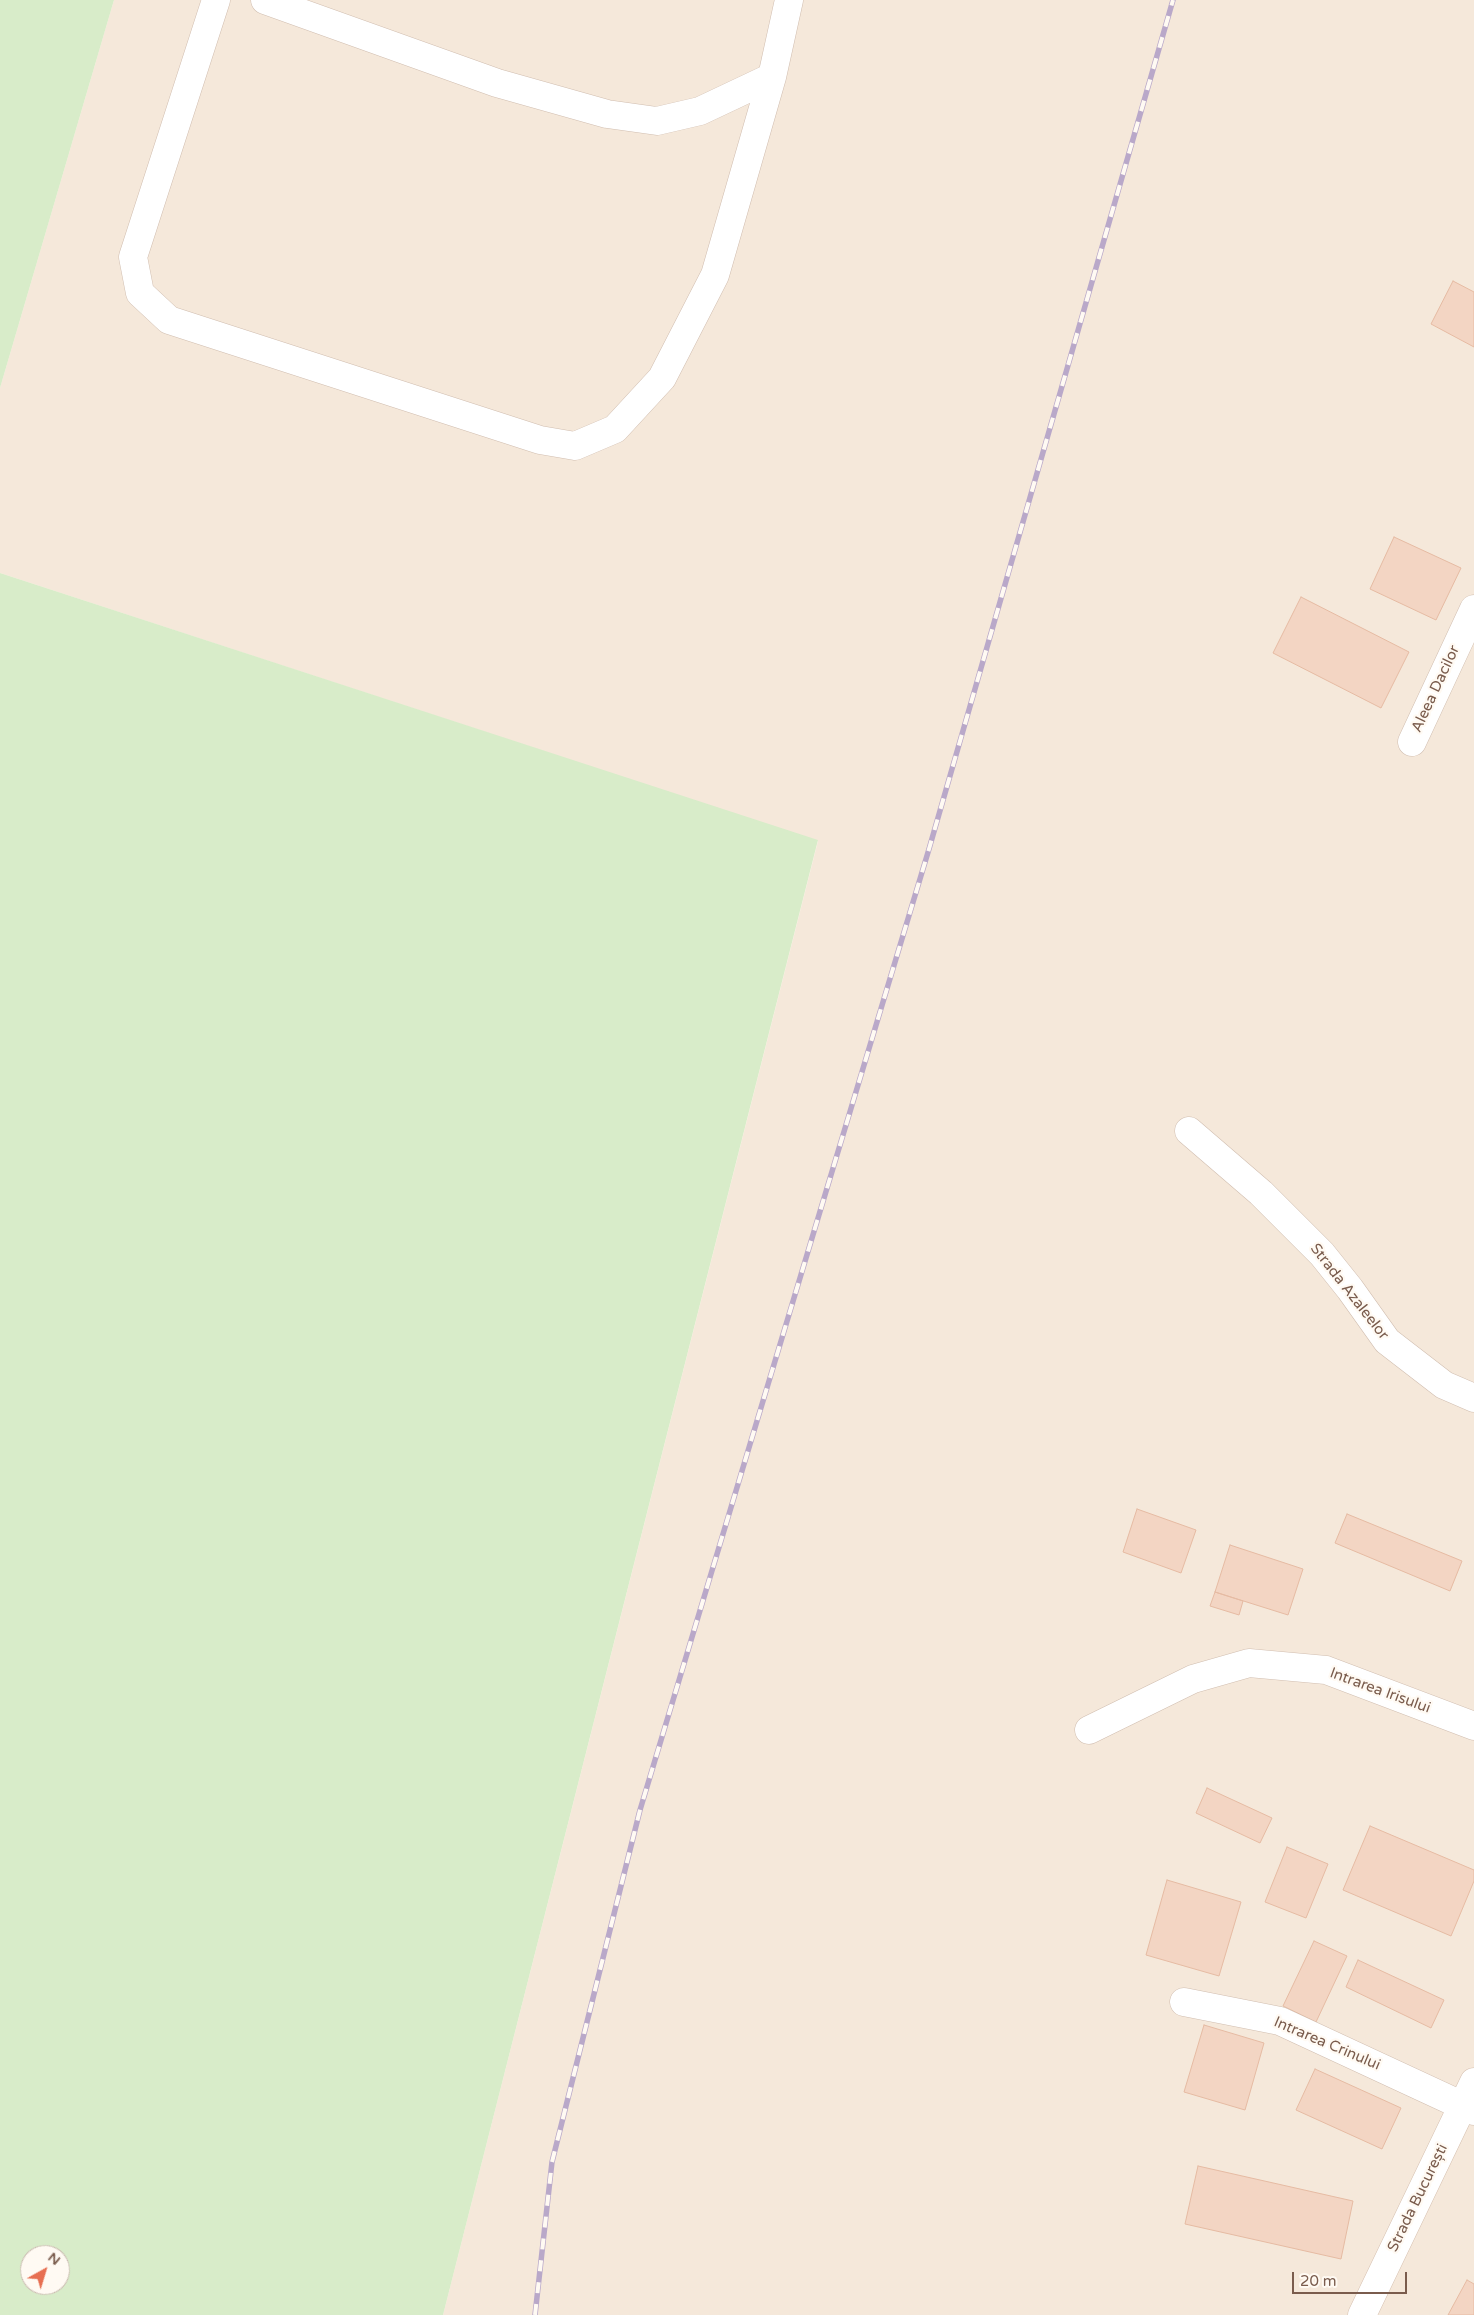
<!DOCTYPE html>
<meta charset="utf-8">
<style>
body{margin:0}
#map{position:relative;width:1474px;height:2315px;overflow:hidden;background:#fdf6ec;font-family:"Varela Round",sans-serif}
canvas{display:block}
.north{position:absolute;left:20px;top:2245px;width:50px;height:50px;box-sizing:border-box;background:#fffaf3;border:1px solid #cabbb1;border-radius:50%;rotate:39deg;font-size:14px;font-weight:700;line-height:20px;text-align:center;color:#7a5c4d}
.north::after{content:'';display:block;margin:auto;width:18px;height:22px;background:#e76f51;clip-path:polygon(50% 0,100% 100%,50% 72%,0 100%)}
.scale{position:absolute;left:1292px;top:2272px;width:115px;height:22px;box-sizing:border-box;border:2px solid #7a5c4d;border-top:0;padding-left:6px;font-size:15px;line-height:18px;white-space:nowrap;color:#7a5c4d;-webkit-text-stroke:4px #fffaf3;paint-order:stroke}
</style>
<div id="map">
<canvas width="1474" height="2315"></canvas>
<div class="north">N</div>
<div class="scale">20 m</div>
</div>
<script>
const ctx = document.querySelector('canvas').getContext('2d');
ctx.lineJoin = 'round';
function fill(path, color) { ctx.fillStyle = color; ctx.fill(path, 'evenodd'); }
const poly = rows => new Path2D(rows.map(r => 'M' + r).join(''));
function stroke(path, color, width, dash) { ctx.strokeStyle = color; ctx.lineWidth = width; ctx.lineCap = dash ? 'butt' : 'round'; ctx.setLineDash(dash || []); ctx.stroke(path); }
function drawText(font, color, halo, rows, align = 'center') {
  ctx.font = font + ' "Varela Round",sans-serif'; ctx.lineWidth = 4.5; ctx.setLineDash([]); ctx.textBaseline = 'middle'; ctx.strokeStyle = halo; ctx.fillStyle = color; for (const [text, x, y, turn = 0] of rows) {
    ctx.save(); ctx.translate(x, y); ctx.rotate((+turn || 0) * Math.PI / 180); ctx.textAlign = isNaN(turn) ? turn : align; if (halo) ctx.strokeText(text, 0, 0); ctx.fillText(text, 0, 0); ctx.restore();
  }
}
fill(poly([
 [114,0,1474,0,1474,2315,443,2315,818,841,0,573,0,388]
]), '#f5e8da');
fill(poly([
 [0,0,114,0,0,388],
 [0,573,818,840,443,2315,0,2315],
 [30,2255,60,2255,60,2285,30,2285]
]), '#d8ecc9');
const building = poly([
 [1453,281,1474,292,1474,347,1431,324,1453,281],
 [1394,537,1461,568,1436,620,1370,589,1394,537],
 [1301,597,1409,652,1381,708,1273,653,1301,597],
 [1137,1509,1196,1530,1181,1573,1123,1552,1137,1509],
 [1347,1514,1462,1561,1450,1591,1335,1543,1347,1514],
 [1230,1545,1303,1569,1288,1615,1215,1592,1230,1545],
 [1215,1592,1243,1601,1239,1615,1210,1606,1215,1592],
 [1207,1788,1272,1818,1260,1843,1196,1813,1207,1788],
 [1370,1826,1474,1870,1474,1881,1451,1936,1343,1890,1370,1826],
 [1287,1847,1328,1864,1306,1918,1265,1902,1287,1847],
 [1167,1880,1241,1902,1219,1976,1146,1955,1167,1880],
 [1314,1941,1347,1956,1316,2022,1283,2006,1314,1941],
 [1358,1960,1444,2000,1431,2028,1346,1987,1358,1960],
 [1204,2025,1264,2043,1245,2110,1184,2092,1204,2025],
 [1315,2069,1401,2108,1382,2149,1296,2110,1315,2069],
 [1198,2166,1353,2201,1341,2259,1185,2224,1198,2166],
 [1467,2280,1474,2284,1474,2315,1448,2315,1467,2280]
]);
fill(building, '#f3d5c3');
stroke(building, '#e6bba3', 1);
const street = poly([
 [216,0,133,257,140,293,169,320,540,440,575,446,615,429,662,378,715,275,772,77,789,0],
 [265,0,497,83,607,114,657,121,700,111,772,77],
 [1412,742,1474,609],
 [1189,1131,1261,1193,1322,1254,1350,1289,1387,1341,1444,1385,1474,1398],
 [1089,1730,1193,1679,1249,1663,1326,1670,1474,1726],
 [1184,2002,1280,2021,1474,2111]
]);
const secondary = poly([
 [1362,2315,1474,2082]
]);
stroke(street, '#d1beb0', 29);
stroke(secondary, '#d6c0b0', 29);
stroke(street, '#fff', 28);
stroke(secondary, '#fff', 28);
const rail = poly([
 [535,2315,552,2162,640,1810,929,849,1173,0]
]);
stroke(rail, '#b9a8c9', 5.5);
stroke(rail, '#fffaf3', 4, [11]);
drawText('15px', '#7a5c4d', '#fffaf3', [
 ["Aleea Dacilor",1436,689,-65],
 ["Strada Azaleelor",1349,1292,52],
 ["Intrarea Irisului",1380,1691,20],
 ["Intrarea Crinului",1327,2044,23],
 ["Strada București",1418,2198,-64]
]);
</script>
